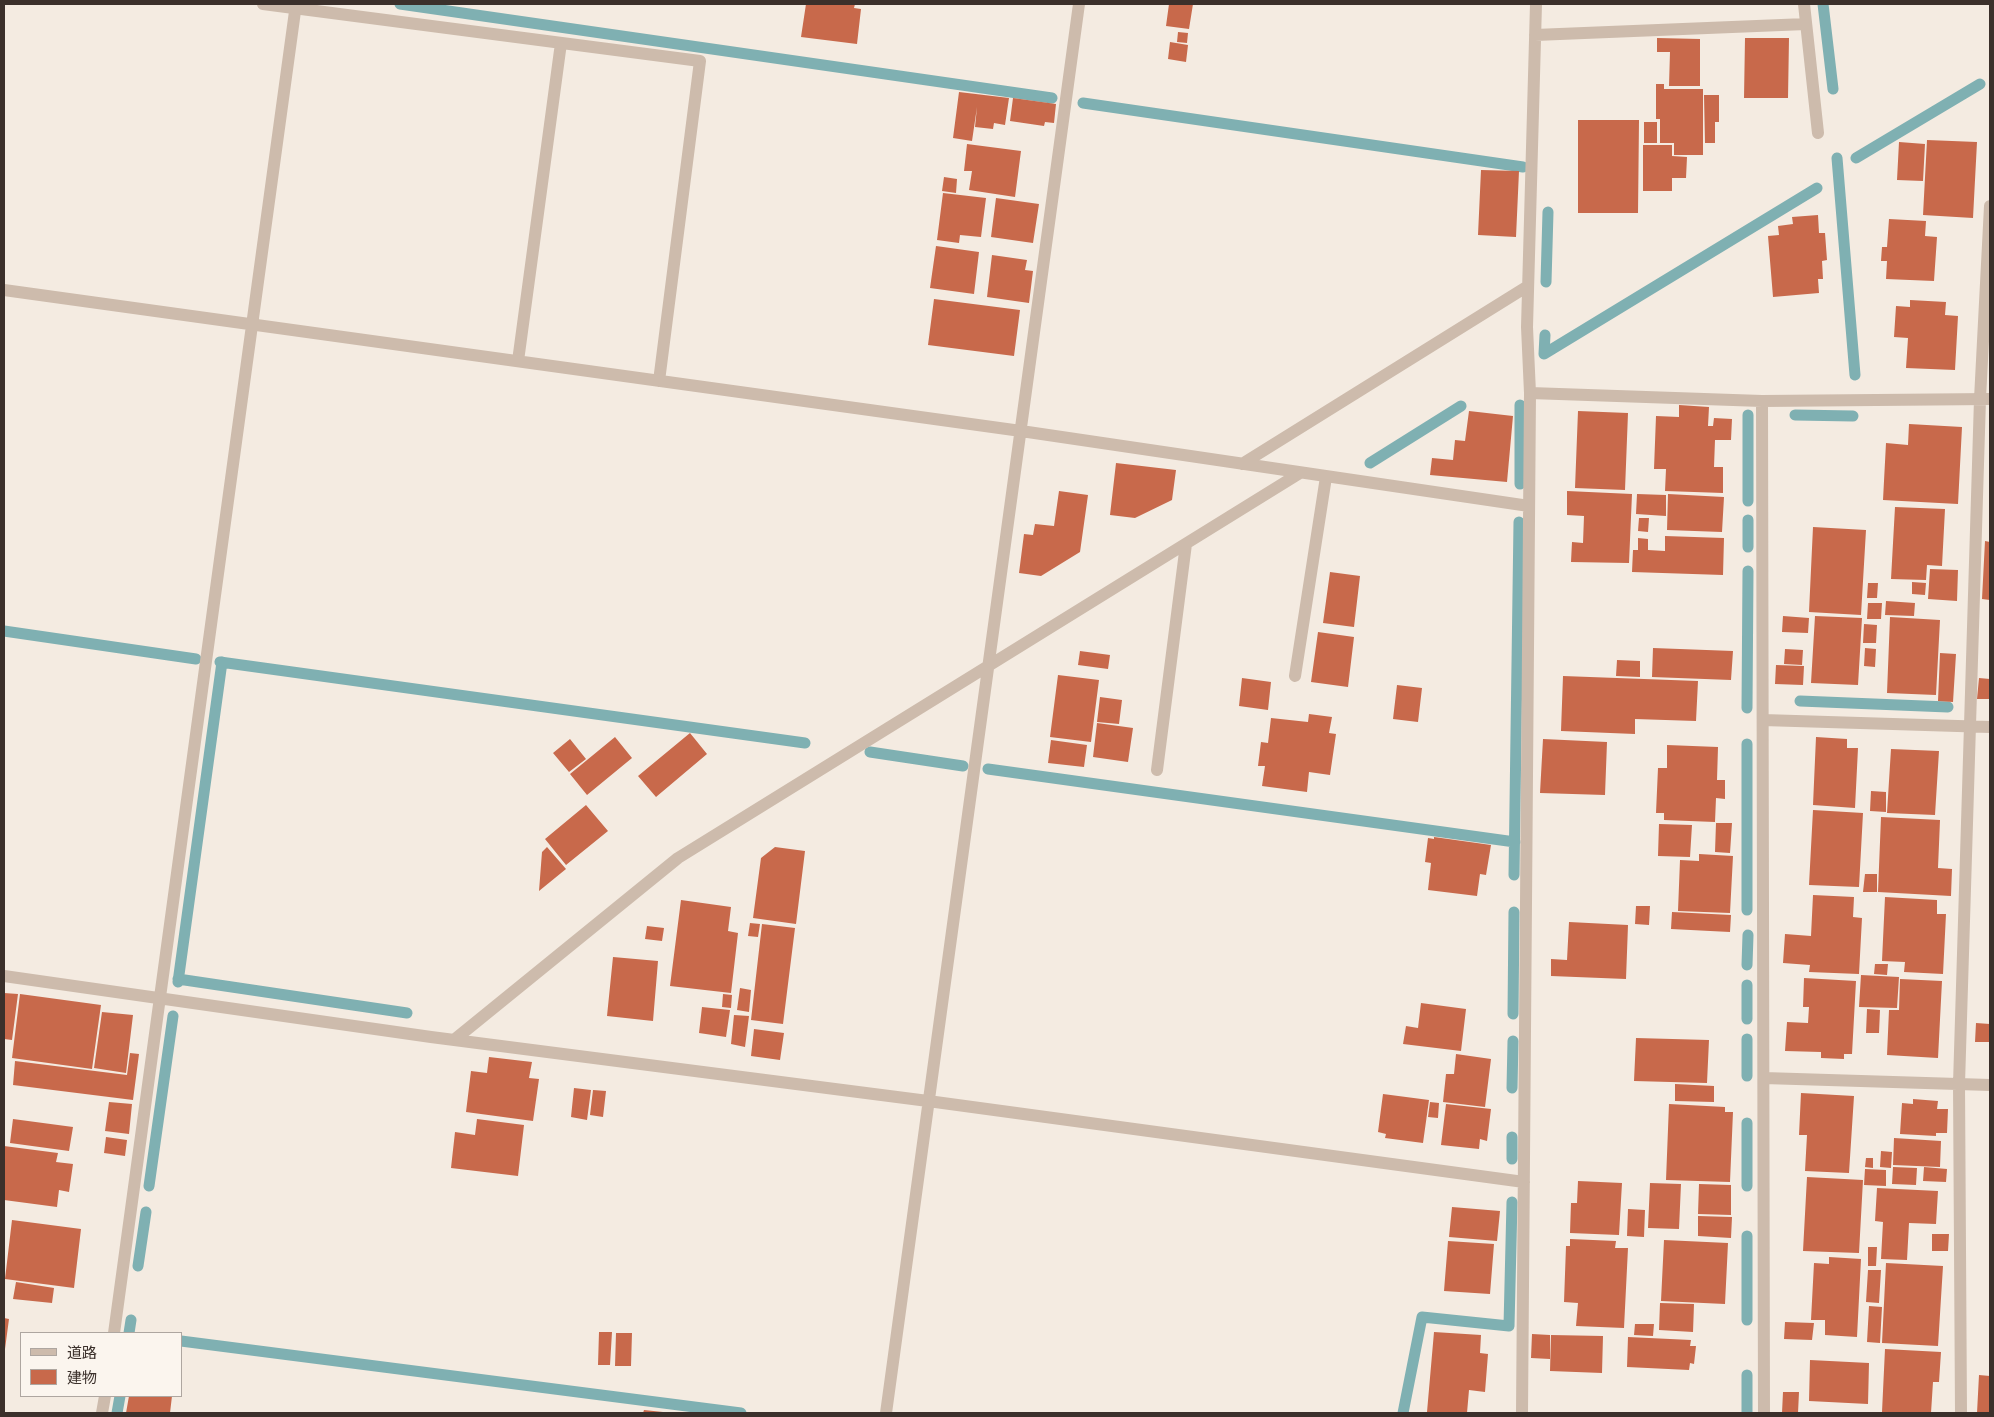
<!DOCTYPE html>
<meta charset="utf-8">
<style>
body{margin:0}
#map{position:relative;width:1994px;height:1417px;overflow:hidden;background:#f4ebe1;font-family:Roboto,"Noto Sans JP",sans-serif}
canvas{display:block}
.frame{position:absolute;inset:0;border:5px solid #3b302b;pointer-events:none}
.legend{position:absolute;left:20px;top:1332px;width:162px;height:65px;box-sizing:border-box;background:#fbf5ee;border:1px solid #aea6a0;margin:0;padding:6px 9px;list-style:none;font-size:15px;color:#3b302b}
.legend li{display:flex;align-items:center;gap:10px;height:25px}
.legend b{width:25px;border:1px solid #aea6a0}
</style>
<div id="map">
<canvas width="1994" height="1417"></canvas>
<div class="frame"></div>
<ul class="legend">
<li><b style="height:6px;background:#cdbbac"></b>道路</li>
<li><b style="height:14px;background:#c8694b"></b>建物</li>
</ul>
</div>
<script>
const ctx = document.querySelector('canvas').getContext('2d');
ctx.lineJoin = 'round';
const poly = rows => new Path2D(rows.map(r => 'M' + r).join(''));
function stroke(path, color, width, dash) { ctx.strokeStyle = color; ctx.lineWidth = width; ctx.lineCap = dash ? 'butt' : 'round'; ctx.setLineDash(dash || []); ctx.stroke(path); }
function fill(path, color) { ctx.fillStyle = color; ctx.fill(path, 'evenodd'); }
stroke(poly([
 [400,4,1052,98],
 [1823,4,1833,89],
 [1083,103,1523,167],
 [1837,158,1855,375],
 [1856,158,1980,84],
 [1546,282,1548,212],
 [1545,335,1544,354,1817,188],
 [1795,415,1853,416],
 [1370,463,1461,406],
 [1520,484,1520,405],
 [1748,501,1748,415],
 [1748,520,1748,547],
 [4,631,196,659],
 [220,662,805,743],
 [1800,701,1948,707],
 [1747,708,1748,571],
 [870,752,963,766],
 [988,769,1515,842],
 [1514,875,1519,522],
 [1747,910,1747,744],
 [1747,965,1748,935],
 [178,979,407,1013],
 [178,982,222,662],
 [1513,1014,1514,912],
 [1747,1019,1747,985],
 [1747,1076,1747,1039],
 [1512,1088,1513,1041],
 [1747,1123,1747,1186],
 [1512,1159,1512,1137],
 [149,1186,173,1016],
 [138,1266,146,1212],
 [1747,1320,1747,1236],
 [129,1333,131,1320],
 [181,1341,741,1413],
 [117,1413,120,1396],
 [1403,1413,1422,1317,1509,1326,1512,1202],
 [1747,1413,1747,1375]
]), '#7fb0b2', 11);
fill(poly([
 [806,4,855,4,854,8,861,9,857,44,801,37],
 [1169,4,1193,4,1189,29,1166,26],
 [1178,32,1188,33,1187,43,1177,42],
 [1657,38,1700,39,1700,86,1669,86,1670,52,1657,52],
 [1745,38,1789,38,1788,98,1744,98],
 [1170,42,1188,45,1186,62,1168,59],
 [1656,84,1664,84,1664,89,1703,89,1703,155,1674,155,1674,143,1660,143,1660,119,1656,119],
 [959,92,1009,98,1005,125,994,123,993,129,975,127,977,107,972,141,953,138],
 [1704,95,1719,95,1719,122,1715,122,1715,143,1705,143],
 [1013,98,1056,104,1054,123,1045,122,1044,126,1010,121],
 [1578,120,1639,120,1638,213,1578,213],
 [1644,122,1657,122,1657,143,1644,143],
 [1927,140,1977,142,1973,218,1923,215],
 [1899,142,1925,144,1923,181,1897,180],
 [967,144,1021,151,1015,197,969,190,972,171,964,171],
 [1643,145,1672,145,1672,156,1687,157,1686,178,1672,178,1672,191,1643,191],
 [1481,170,1519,171,1516,237,1478,235],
 [944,177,957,179,956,193,942,191],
 [943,193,986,198,981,237,960,235,959,243,937,240],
 [996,198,1039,204,1033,243,991,237],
 [1818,215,1819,233,1825,233,1827,260,1822,261,1823,279,1818,279,1819,293,1773,297,1768,236,1779,235,1778,226,1793,224,1792,217],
 [1889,219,1926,221,1925,236,1937,237,1934,281,1886,279,1887,261,1881,261,1882,247,1887,247],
 [936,246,979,252,974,294,930,288],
 [992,255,1027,260,1025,270,1033,271,1029,303,987,297],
 [934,299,1020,310,1014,356,928,345],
 [1910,300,1946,302,1945,315,1958,316,1955,370,1906,368,1908,338,1894,337,1896,306,1910,307],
 [1679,405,1709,407,1708,426,1713,426,1714,418,1732,419,1731,440,1715,440,1714,467,1723,467,1723,493,1665,491,1666,469,1654,469,1656,416,1679,417],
 [1469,411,1513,416,1507,482,1430,475,1432,458,1453,460,1455,440,1465,441],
 [1578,411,1628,413,1625,490,1575,488],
 [1909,424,1962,427,1958,504,1883,500,1886,443,1908,445],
 [1116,463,1176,470,1172,500,1135,518,1110,515],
 [1059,491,1088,495,1080,552,1041,576,1019,573,1024,534,1033,535,1035,524,1054,526],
 [1567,491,1632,494,1629,563,1571,562,1572,542,1583,543,1584,516,1567,515],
 [1637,494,1666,495,1666,516,1636,514],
 [1668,494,1724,497,1722,532,1667,530],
 [1895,507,1945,509,1942,566,1927,565,1926,580,1891,579],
 [1639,518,1649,518,1648,532,1638,531],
 [1813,527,1866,530,1861,615,1809,612],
 [1665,536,1724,538,1723,575,1632,572,1633,550,1638,550,1638,538,1648,539,1648,550,1665,551],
 [1985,541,1990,542,1990,600,1982,599],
 [1930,569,1958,570,1957,601,1928,599],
 [1330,572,1360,576,1354,627,1323,623],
 [1912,582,1926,583,1925,595,1912,594],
 [1868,583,1878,583,1877,598,1867,598],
 [1886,601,1915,603,1914,616,1885,615],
 [1868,603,1882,603,1881,619,1867,619],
 [1783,616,1809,618,1808,633,1782,632],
 [1815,616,1862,618,1858,685,1811,683],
 [1890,617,1940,620,1936,695,1887,693],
 [1864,624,1877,625,1876,643,1863,643],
 [1318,632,1354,637,1348,687,1311,682],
 [1653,648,1733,651,1731,680,1652,677],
 [1865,648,1876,649,1875,667,1864,666],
 [1785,649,1803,650,1802,665,1784,664],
 [1080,651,1110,655,1108,669,1078,665],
 [1940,653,1956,654,1953,702,1938,701],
 [1617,660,1640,661,1640,677,1616,676],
 [1776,665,1804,666,1803,685,1775,684],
 [1058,675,1099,680,1091,742,1050,737],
 [1563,676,1698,681,1696,721,1635,719,1635,734,1561,731],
 [1242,678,1271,682,1268,710,1239,706],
 [1979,678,1990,679,1990,699,1977,699],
 [1397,685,1422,688,1418,722,1393,719],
 [1100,697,1122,700,1119,724,1097,722],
 [1309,714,1332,717,1329,733,1336,734,1330,775,1309,772,1307,792,1262,786,1265,766,1258,766,1261,742,1268,743,1271,718,1308,722],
 [1097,723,1133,728,1128,762,1093,757],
 [690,733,707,754,656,797,638,776],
 [615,737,632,758,587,795,570,774],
 [1816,737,1847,739,1847,748,1858,748,1855,808,1813,805],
 [570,739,586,759,569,772,553,753],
 [1543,739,1607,742,1605,795,1540,793],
 [1051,740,1087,745,1084,767,1048,763],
 [1667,745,1718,747,1717,780,1725,780,1725,799,1716,798,1715,822,1664,820,1664,813,1656,813,1658,768,1667,768],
 [1891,749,1939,751,1935,815,1887,813],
 [1871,791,1886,792,1886,812,1870,811],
 [586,805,608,831,566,865,545,839],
 [1813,810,1863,813,1859,887,1809,885],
 [1881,817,1940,820,1938,868,1952,869,1951,896,1878,892],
 [1716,823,1732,823,1730,853,1715,852],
 [1659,824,1692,825,1690,857,1658,856],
 [1434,837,1491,845,1486,875,1480,874,1477,896,1428,890,1431,863,1425,862,1428,838,1434,839],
 [547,847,566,869,539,891,542,852],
 [775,847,805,851,796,924,753,918,761,858],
 [1699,854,1733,856,1730,913,1678,911,1680,860,1699,861],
 [1865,874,1877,874,1877,892,1863,892],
 [1813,895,1854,897,1853,917,1862,918,1859,974,1809,972,1810,965,1783,963,1785,934,1811,936],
 [1885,897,1937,900,1937,914,1946,914,1943,974,1904,972,1905,962,1882,961],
 [681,900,731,907,728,931,738,933,731,993,670,986],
 [1636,906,1650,906,1649,925,1635,924],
 [1672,912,1731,915,1730,932,1671,929],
 [1569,922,1628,925,1626,979,1551,976,1551,959,1567,960],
 [750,923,760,924,758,937,748,936],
 [762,924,795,928,783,1024,751,1020],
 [647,926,664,928,662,941,645,939],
 [613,957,658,961,653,1021,607,1016],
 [1875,964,1888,964,1887,975,1874,974],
 [1861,975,1899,977,1897,1008,1859,1007],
 [1804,978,1856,981,1852,1054,1844,1054,1844,1059,1821,1058,1821,1052,1785,1051,1787,1022,1808,1023,1809,1007,1803,1007],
 [1900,979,1942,981,1938,1058,1887,1055,1889,1010,1899,1010],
 [740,988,751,990,749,1012,737,1010],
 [4,993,18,994,12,1040,4,1039],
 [20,994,101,1005,92,1069,12,1058],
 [723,994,732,995,731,1008,722,1007],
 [1421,1003,1466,1009,1461,1051,1403,1044,1406,1026,1418,1028],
 [702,1007,730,1010,726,1037,699,1033],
 [1867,1009,1880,1010,1879,1033,1866,1033],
 [102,1012,133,1015,126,1073,94,1068],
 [734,1015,749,1016,745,1047,731,1044],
 [1976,1023,1990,1024,1990,1042,1975,1042],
 [754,1029,784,1033,780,1060,751,1056],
 [1636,1038,1709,1040,1707,1083,1634,1081],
 [130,1053,139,1054,133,1100,13,1085,15,1061,127,1075],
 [1456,1054,1491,1059,1485,1107,1443,1102,1446,1074,1454,1074],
 [489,1057,532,1062,529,1078,539,1079,533,1121,466,1112,471,1071,487,1073],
 [1675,1084,1714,1086,1714,1102,1675,1101],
 [574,1088,591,1090,587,1120,571,1117],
 [593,1090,606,1091,603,1117,590,1115],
 [1801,1093,1854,1096,1849,1173,1805,1171,1807,1135,1799,1135],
 [1383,1094,1429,1100,1423,1143,1385,1138,1386,1134,1378,1132],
 [1913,1099,1938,1101,1937,1109,1948,1109,1947,1133,1936,1133,1936,1136,1900,1134,1902,1103,1913,1104],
 [109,1102,132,1104,129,1134,105,1131],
 [1430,1102,1439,1103,1438,1118,1428,1117],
 [1446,1104,1491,1109,1487,1141,1480,1139,1479,1149,1441,1145],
 [1669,1104,1725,1107,1725,1112,1733,1112,1730,1182,1666,1180],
 [13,1119,73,1127,69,1151,10,1143],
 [477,1119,524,1125,518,1176,451,1168,455,1132,475,1135],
 [106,1137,127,1140,125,1156,104,1153],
 [1894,1138,1941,1141,1940,1167,1893,1165],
 [4,1146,58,1153,56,1162,73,1164,69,1192,59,1190,57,1207,4,1200],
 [1881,1151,1892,1152,1891,1168,1880,1167],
 [1866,1158,1873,1158,1873,1168,1865,1167],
 [1893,1167,1917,1168,1916,1185,1892,1184],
 [1924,1167,1947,1169,1946,1182,1923,1181],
 [1865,1169,1886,1170,1886,1186,1864,1185],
 [1807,1177,1863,1180,1859,1253,1803,1251],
 [1578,1181,1622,1183,1619,1235,1570,1233,1571,1203,1577,1203],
 [1650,1183,1681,1184,1679,1229,1648,1228],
 [1699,1184,1731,1185,1731,1215,1698,1214],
 [1877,1188,1938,1191,1936,1224,1909,1223,1907,1260,1881,1259,1883,1222,1875,1221],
 [1452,1207,1500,1211,1497,1241,1449,1237],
 [1628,1209,1645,1210,1644,1237,1627,1236],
 [1698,1216,1732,1217,1731,1238,1698,1236],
 [12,1220,81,1229,74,1288,5,1279],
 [1932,1234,1949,1234,1948,1251,1932,1251],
 [1570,1239,1616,1241,1615,1248,1628,1248,1624,1328,1576,1326,1578,1303,1564,1302,1566,1246,1570,1246],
 [1664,1240,1728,1243,1725,1304,1661,1301],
 [1448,1241,1494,1244,1490,1294,1444,1291],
 [1868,1247,1877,1247,1876,1266,1868,1266],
 [1829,1257,1861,1259,1857,1337,1825,1335,1825,1320,1811,1320,1814,1263,1829,1264],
 [1886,1263,1943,1266,1938,1346,1882,1343],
 [1868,1270,1881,1270,1879,1303,1866,1302],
 [16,1282,54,1288,52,1303,13,1299],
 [1660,1303,1694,1304,1693,1332,1659,1330],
 [1869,1306,1882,1307,1880,1343,1867,1342],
 [4,1318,9,1319,5,1349,4,1349],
 [1785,1322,1814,1323,1812,1340,1784,1339],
 [1635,1324,1654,1324,1653,1336,1634,1335],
 [599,1332,612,1332,610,1365,598,1365],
 [1434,1332,1481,1335,1480,1353,1488,1354,1485,1392,1469,1390,1467,1413,1427,1412],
 [616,1333,632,1333,631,1366,615,1366],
 [1532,1334,1550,1335,1550,1359,1531,1358],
 [1551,1335,1603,1336,1602,1373,1550,1371],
 [1628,1337,1691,1340,1690,1346,1696,1346,1694,1364,1690,1363,1689,1370,1627,1367],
 [1885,1349,1941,1352,1939,1382,1933,1382,1931,1413,1882,1412],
 [1810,1360,1869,1363,1868,1404,1809,1401],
 [1979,1375,1990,1376,1990,1413,1977,1413],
 [1783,1392,1799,1392,1798,1413,1782,1413],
 [129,1396,172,1396,170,1413,126,1413],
 [644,1410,663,1412,663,1413,643,1413]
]), '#c8694b');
stroke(poly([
 [263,4,700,61,659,381],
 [1804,4,1818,133],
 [1535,35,1806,24],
 [4,290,1021,431,1529,506],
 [518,361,561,43],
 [1530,393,1762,401,1990,399],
 [1762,401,1764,1413],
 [1242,464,1528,286],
 [1295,676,1326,477],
 [1763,720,1990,727],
 [1157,770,1186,544],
 [4,976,431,1037,928,1101,1524,1182],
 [454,1040,678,858,1300,473],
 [1764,1078,1990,1085],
 [114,1333,296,4],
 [102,1413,105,1396],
 [886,1413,1079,4],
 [1522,1413,1530,393,1527,327,1536,4],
 [1961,1413,1959,1084,1980,399,1990,206]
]), '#cdbbac', 12);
</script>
